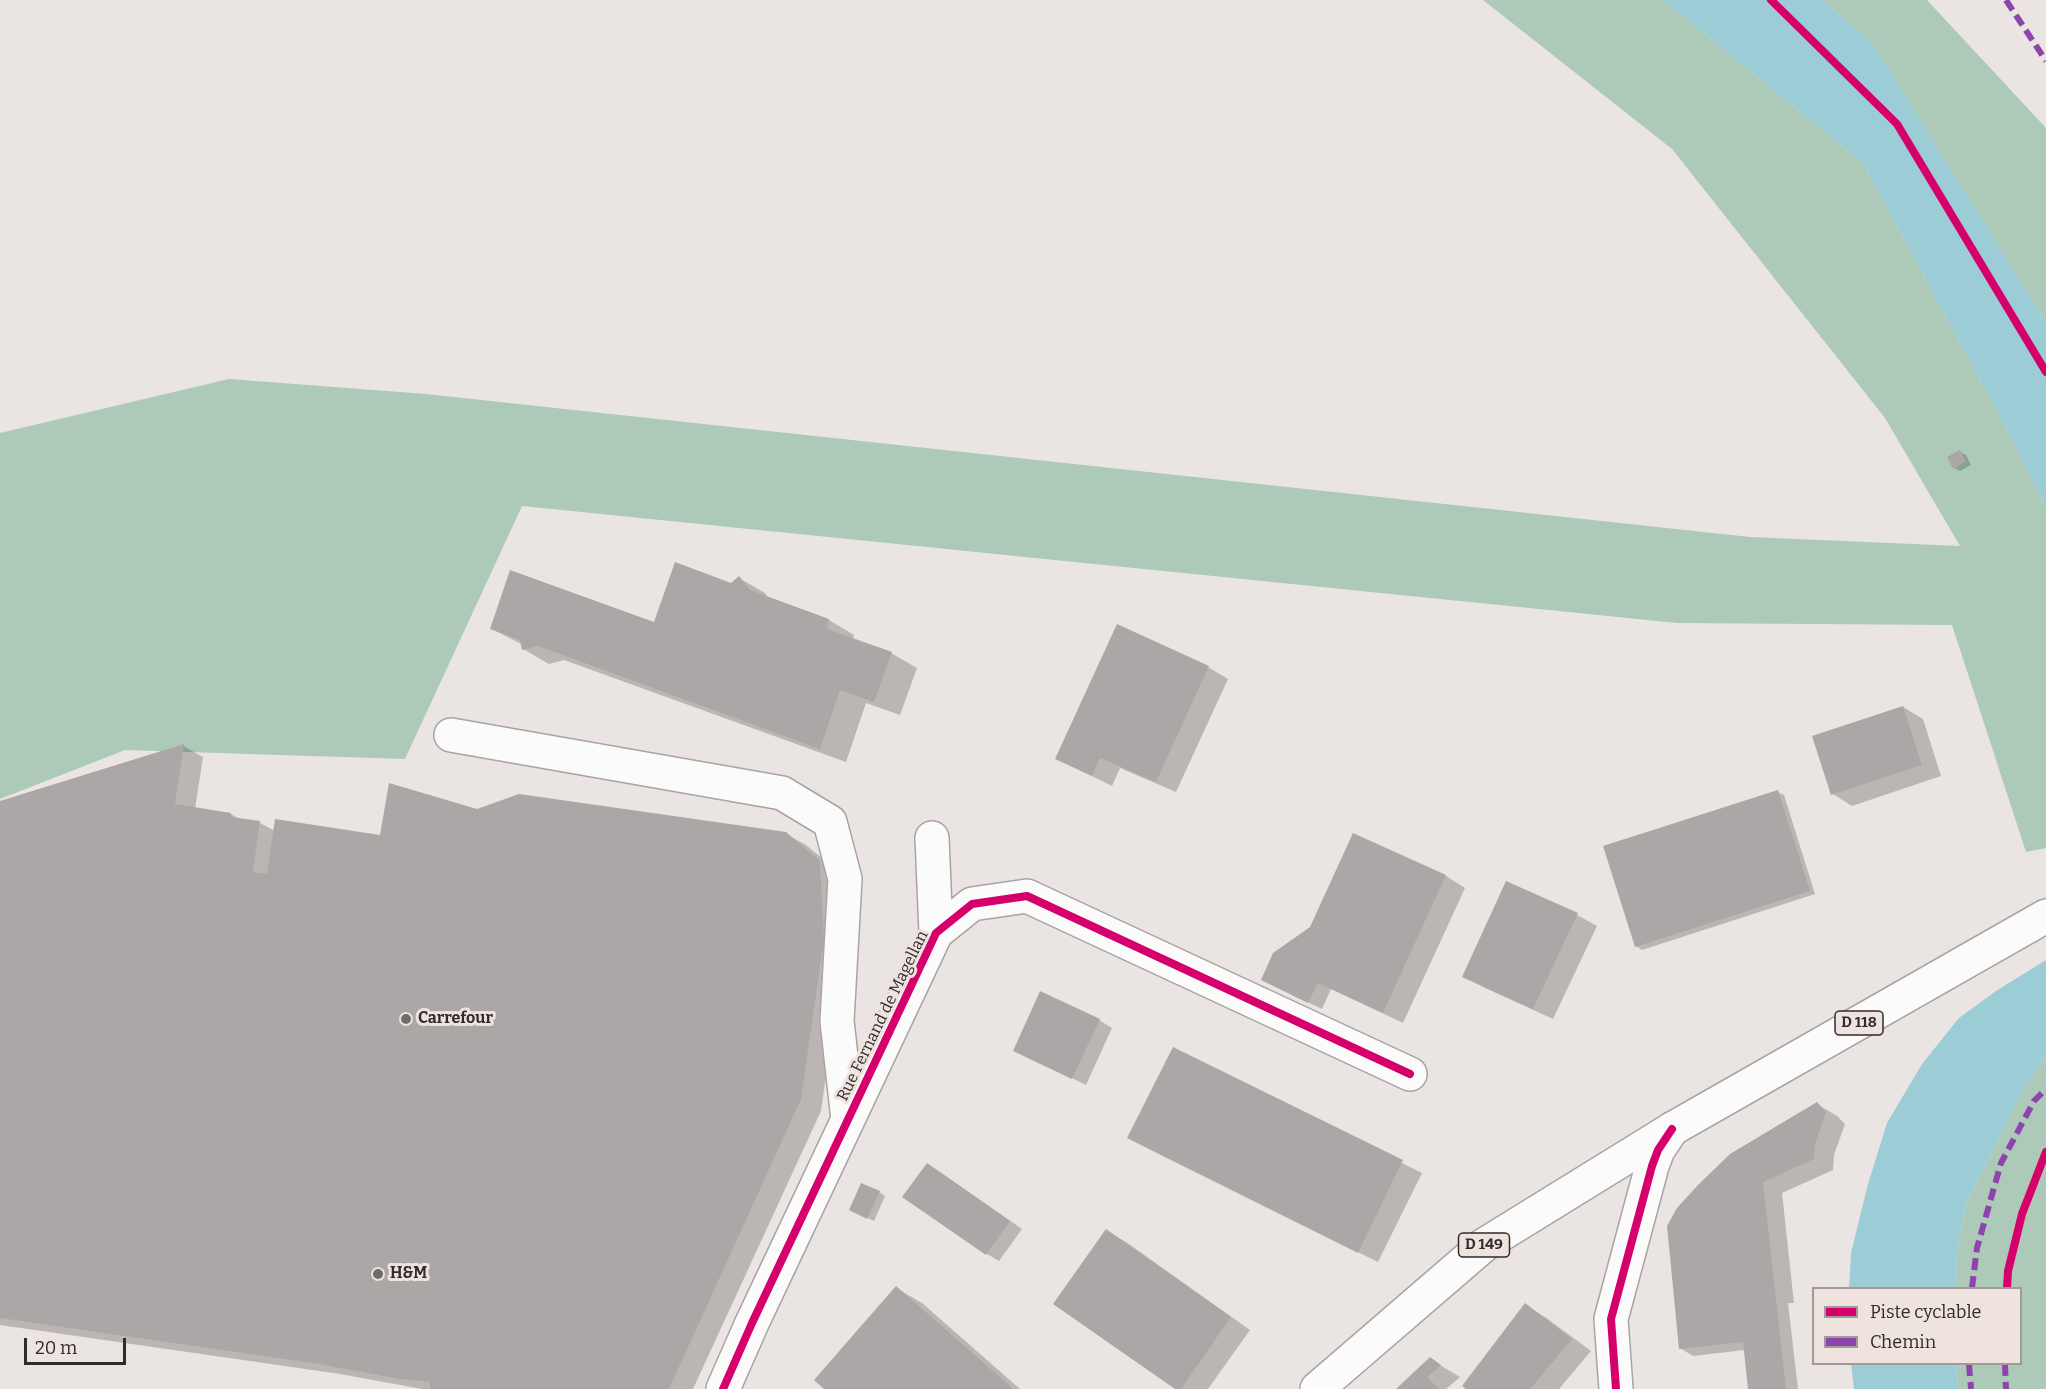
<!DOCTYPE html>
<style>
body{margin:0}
#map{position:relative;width:2046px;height:1389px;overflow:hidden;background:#eae4e2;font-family:Bitter,serif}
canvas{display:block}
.legend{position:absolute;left:1812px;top:1287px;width:210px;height:78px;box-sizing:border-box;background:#eee3de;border:2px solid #a29a96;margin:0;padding:8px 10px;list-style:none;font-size:18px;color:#302c2a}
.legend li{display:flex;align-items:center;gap:12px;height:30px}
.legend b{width:30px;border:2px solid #a29a96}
.scale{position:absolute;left:24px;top:1338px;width:102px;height:27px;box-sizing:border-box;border:3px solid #302c2a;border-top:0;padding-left:8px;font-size:18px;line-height:21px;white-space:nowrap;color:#302c2a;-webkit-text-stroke:4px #eee3de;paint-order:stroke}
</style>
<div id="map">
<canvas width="2046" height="1389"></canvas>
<ul class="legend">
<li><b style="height:8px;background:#d6006c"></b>Piste cyclable</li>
<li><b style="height:8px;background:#8e44ad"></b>Chemin</li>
</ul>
<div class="scale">20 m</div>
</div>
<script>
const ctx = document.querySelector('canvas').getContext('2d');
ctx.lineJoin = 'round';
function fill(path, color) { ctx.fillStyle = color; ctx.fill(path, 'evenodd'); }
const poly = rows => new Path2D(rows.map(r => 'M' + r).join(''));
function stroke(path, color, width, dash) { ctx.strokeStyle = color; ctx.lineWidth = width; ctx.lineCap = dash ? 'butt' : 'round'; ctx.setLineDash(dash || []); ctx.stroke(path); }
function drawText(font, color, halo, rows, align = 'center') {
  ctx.font = font + ' Bitter,serif'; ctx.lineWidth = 6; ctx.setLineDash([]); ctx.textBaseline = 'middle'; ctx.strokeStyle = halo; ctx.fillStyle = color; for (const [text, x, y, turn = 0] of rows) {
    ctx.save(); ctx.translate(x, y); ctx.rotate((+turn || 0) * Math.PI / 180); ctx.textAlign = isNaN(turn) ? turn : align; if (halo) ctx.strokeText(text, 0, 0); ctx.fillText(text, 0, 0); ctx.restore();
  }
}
fill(poly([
 [1483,0,1663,0,1863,163,2014,443,2046,507,2046,848,2026,852,1952,625,1677,623,522,506,405,759,125,750,0,799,0,433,229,379,426,394,1750,537,1960,546,1885,418,1672,149],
 [1822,0,1927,0,2046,128,2046,322,1873,44],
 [2046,1056,2046,1389,1958,1389,1956,1364,2020,1364,2020,1288,1956,1288,1957,1250,1967,1202,2023,1091]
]), '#adcab8');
fill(poly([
 [1663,0,1822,0,1873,44,2046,322,2046,507,2014,443,1863,163],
 [2046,960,2046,1056,2023,1091,1967,1202,1957,1250,1956,1288,1849,1288,1851,1253,1868,1184,1887,1123,1922,1064,1959,1018,1996,991],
 [1851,1364,1956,1364,1958,1389,1854,1389]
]), '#9cccd6');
fill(poly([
 [1960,452,1966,455,1971,465,1960,471,1954,468],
 [739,578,765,593,769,599,829,620,854,635,853,640,891,653,917,668,900,715,866,703,846,762,564,660,549,664,523,649,523,645,492,629,655,623,731,584],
 [1208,667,1228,679,1176,792,1120,768,1112,786,1057,759],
 [1903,707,1923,719,1941,776,1852,806,1833,794],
 [183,746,203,757,195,809,231,814,241,820,260,823,275,831,382,837,477,811,786,834,806,845,840,873,844,951,821,1111,693,1389,422,1389,340,1374,0,1325,0,802],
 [1778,792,1784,795,1815,894,1642,950,1636,946],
 [1354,835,1446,876,1465,888,1403,1023,1331,989,1322,1009,1276,987,1311,928],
 [1506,883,1577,915,1597,926,1553,1019,1483,987,1464,976],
 [1099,1020,1112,1028,1086,1085,1015,1050],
 [1173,1049,1422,1173,1378,1262,1149,1149],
 [1817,1104,1837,1116,1845,1124,1834,1155,1833,1170,1782,1193,1794,1303,1788,1303,1798,1389,1749,1389,1745,1350,1693,1356,1680,1348,1669,1226],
 [940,1172,1022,1229,999,1261,987,1254],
 [879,1192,885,1196,874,1221,857,1213],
 [1106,1231,1126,1242,1250,1330,1208,1389,1177,1389],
 [896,1288,922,1303,1020,1389,827,1389],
 [1525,1305,1545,1317,1591,1351,1559,1389,1469,1389],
 [1430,1359,1460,1377,1446,1389,1397,1389]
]), '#0003');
fill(poly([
 [1960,450,1966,461,1953,469,1947,457],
 [675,562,731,583,739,576,750,590,829,619,827,629,892,652,874,702,840,690,820,749,538,646,522,650,520,640,490,629,510,570,654,622],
 [1117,624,1209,666,1156,782,1100,758,1092,776,1055,759],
 [1903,706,1922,765,1831,795,1812,736],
 [184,744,175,804,231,813,231,817,260,821,253,872,267,874,275,819,380,835,389,783,477,809,519,794,786,832,820,861,824,939,801,1099,669,1389,430,1389,430,1382,394,1378,319,1364,0,1318,0,801],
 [1778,790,1810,891,1635,947,1603,846],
 [1353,833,1446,875,1383,1013,1318,983,1308,1003,1261,980,1273,953,1310,927],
 [1506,881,1578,913,1533,1009,1462,977],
 [1040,991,1100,1019,1072,1079,1013,1051],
 [1173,1047,1403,1160,1358,1253,1127,1138],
 [1817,1102,1826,1112,1815,1144,1814,1159,1763,1182,1786,1389,1748,1389,1743,1342,1679,1349,1667,1226,1677,1208,1698,1185,1730,1154],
 [927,1163,1010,1221,986,1255,902,1197],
 [861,1183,880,1191,867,1219,849,1210],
 [1106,1229,1231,1317,1181,1389,1175,1389,1053,1304],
 [896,1286,1009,1385,1013,1389,824,1389,814,1380],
 [1525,1303,1572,1339,1530,1389,1466,1389,1462,1386],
 [1430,1357,1441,1365,1427,1377,1439,1389,1396,1389]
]), '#aba7a6');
const minor = poly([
 [451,735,782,793,830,822,845,879,837,1021,848,1120],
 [932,838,936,933],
 [723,1389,752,1323,936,933,972,904,1027,896,1410,1074],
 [1616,1389,1611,1319,1652,1166,1658,1150,1672,1129]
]);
const major = poly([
 [1317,1389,1484,1245,1672,1129,2046,916]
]);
stroke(minor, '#a9a4a2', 36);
stroke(major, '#a9a4a2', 36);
stroke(minor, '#fcfbfb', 33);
stroke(major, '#fcfbfb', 33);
stroke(poly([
 [2006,0,2046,61],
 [1972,1288,1977,1248,2001,1163,2034,1101,2046,1089],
 [1969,1364,1971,1389],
 [2005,1364,2006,1389]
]), '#8e44ad', 6, [12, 6]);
stroke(poly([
 [1771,0,1897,124,2046,372],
 [2007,1288,2008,1271,2022,1214,2046,1152],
 [723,1389,752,1323,936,933,972,904,1027,896,1410,1074],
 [1616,1389,1611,1319,1652,1166,1658,1150,1672,1129]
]), '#d6006c', 8);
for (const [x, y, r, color] of [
 [406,1019,6,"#716c6a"],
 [378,1274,6,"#716c6a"]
]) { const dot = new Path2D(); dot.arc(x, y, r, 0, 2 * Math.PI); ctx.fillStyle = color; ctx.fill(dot); stroke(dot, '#eee3de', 2); }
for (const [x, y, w] of [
 [1859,1023,48],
 [1484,1245,51]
]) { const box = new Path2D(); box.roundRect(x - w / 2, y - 12, w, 24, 4.5); ctx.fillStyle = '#eee3de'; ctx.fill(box); stroke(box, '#302c2a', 1.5); }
drawText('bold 15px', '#302c2a', null, [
 ["D 118",1859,1023],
 ["D 149",1484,1245]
]);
drawText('16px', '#302c2a', '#eee3de', [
 ["Rue Fernand de Magellan",883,1016,-64]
]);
drawText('bold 16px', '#302c2a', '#eee3de', [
 ["Carrefour",418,1019],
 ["H&M",390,1274]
], 'left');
</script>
